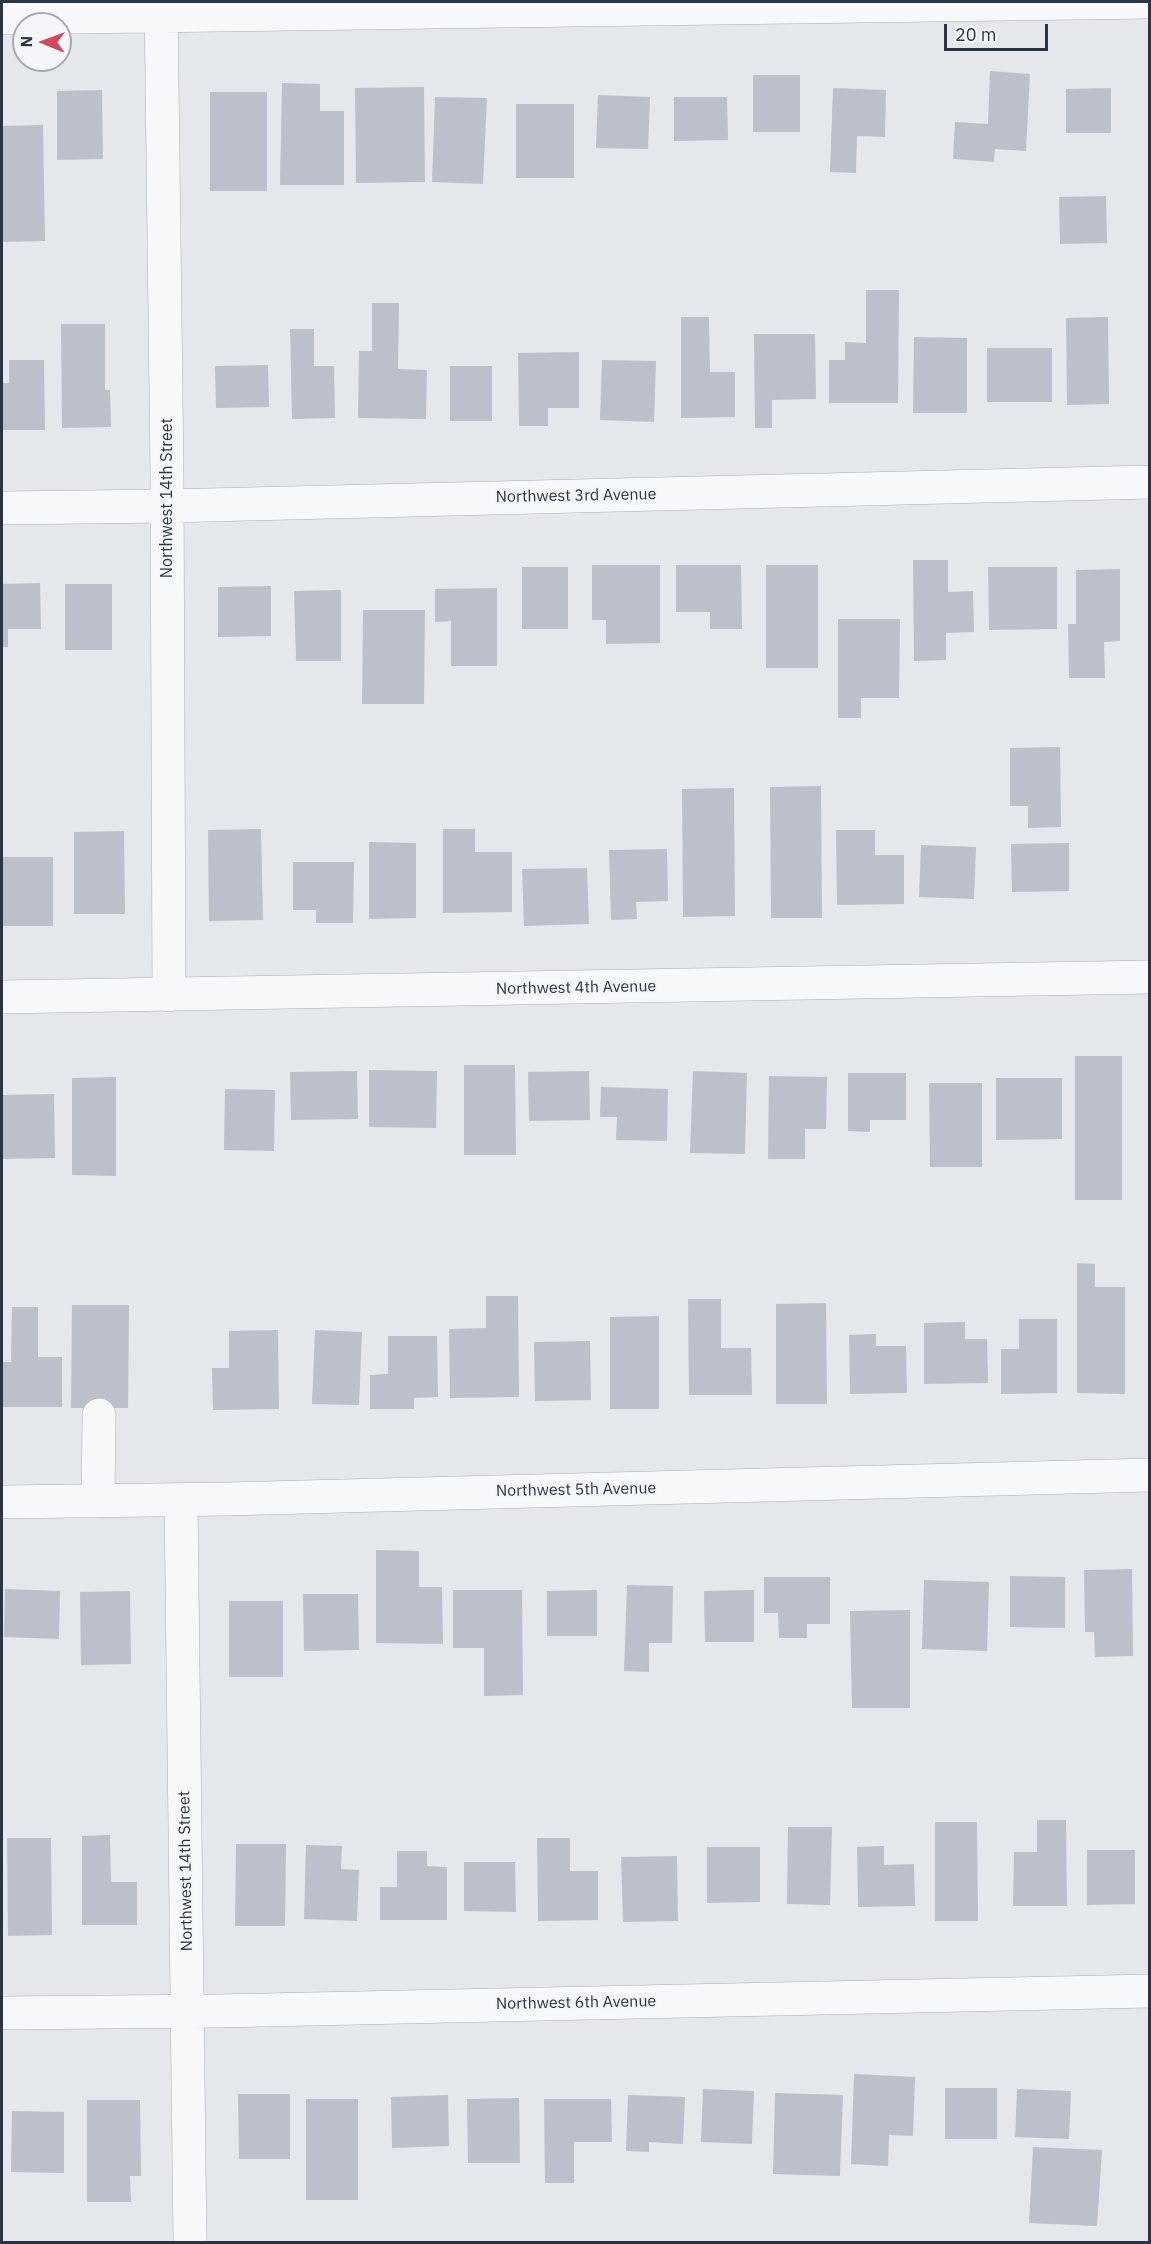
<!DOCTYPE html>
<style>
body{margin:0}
#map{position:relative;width:1151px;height:2244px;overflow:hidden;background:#e4e7ec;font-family:"IBM Plex Sans",sans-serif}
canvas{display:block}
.frame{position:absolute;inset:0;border:3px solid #2b3445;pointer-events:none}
.north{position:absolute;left:12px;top:12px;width:60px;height:60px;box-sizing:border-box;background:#f4f6f9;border:2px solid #a4a8b1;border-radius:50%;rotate:271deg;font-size:16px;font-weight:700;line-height:24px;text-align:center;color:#2b3445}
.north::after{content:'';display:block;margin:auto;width:21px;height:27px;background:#d1495b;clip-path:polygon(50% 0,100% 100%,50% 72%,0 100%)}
.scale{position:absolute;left:944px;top:24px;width:104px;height:27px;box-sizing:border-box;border:3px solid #2b3445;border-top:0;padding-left:8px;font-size:18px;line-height:21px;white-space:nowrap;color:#2b3445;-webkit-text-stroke:4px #f4f6f9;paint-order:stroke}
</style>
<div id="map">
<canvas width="1151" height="2244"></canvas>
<div class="frame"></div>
<div class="north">N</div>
<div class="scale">20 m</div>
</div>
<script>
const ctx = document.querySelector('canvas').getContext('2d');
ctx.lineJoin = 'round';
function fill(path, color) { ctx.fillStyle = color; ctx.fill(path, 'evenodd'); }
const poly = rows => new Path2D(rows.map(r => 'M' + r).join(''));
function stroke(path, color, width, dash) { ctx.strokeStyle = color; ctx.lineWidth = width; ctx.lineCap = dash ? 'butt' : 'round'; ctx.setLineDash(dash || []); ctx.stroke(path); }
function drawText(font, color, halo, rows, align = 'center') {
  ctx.font = font + ' "IBM Plex Sans",sans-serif'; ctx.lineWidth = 4.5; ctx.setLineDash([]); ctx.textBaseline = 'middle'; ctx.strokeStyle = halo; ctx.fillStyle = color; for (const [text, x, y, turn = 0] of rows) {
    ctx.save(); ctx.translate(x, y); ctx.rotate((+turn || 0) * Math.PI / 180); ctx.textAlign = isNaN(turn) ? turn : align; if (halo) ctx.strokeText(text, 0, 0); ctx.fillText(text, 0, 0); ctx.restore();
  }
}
fill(poly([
 [990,71,1030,74,1026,151,995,149,994,162,953,159,955,122,988,124],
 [753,75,800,75,800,132,753,132],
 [282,83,320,84,320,111,344,111,344,185,280,185],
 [424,87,425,182,356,183,355,88],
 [833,88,886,90,885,137,857,136,856,173,830,172],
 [1111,88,1111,133,1066,133,1066,89],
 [102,90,103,159,57,160,57,91],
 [210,92,267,92,267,191,210,191],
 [598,95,650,97,648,149,596,148],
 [435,97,487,98,483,184,432,182],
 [674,97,727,97,728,140,674,141],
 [516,104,574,104,574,178,516,178],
 [43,125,45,241,2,242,2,126],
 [1106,196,1107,243,1060,244,1059,197],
 [866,290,899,290,898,403,829,403,829,360,845,360,845,342,866,343],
 [372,303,399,303,398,369,427,370,426,419,358,418,359,351,372,351],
 [681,317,709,317,710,372,735,372,735,417,681,418],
 [1108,317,1109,404,1067,405,1066,318],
 [61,324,105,324,105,390,110,390,111,427,62,428],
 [290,329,314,329,314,366,334,366,335,418,292,419],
 [754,334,815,334,816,399,772,400,772,428,755,428],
 [914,337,967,338,967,413,913,413],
 [987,348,1052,348,1052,402,987,402],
 [579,352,579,408,548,408,548,426,519,426,518,353],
 [9,360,44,360,45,430,2,430,2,383,9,383],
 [602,360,656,361,654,422,600,420],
 [268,365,269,407,216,408,215,366],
 [450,366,492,366,492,421,450,421],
 [913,560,948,560,948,592,973,591,974,632,946,633,946,660,914,661],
 [592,565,660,565,660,643,606,644,606,620,592,620],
 [676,565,741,565,742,629,710,629,710,612,676,612],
 [766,565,818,565,818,668,766,668],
 [522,567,568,567,568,629,522,629],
 [988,567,1057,567,1057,629,989,630],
 [1120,569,1120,641,1104,642,1105,678,1069,678,1068,624,1076,624,1076,570],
 [40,583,41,629,8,629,8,647,2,647,2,584],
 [65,584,112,584,112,650,65,650],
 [271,586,271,636,218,637,218,587],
 [497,588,497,666,451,666,451,621,435,622,435,589],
 [341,590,341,661,296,661,294,591],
 [363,610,425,610,424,704,362,704],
 [838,619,900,619,899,698,861,698,861,718,838,718],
 [1060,747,1061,827,1028,828,1028,806,1010,806,1010,748],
 [821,786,822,918,771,918,770,787],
 [734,788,735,916,683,917,682,789],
 [261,829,263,920,209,921,208,830],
 [443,829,475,829,475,852,512,852,512,912,443,913],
 [836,830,875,830,875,855,904,855,904,904,837,905],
 [124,831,125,914,74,914,74,832],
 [369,842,416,843,416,918,369,919],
 [1069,843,1069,891,1012,892,1011,844],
 [921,845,976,847,974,899,919,897],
 [667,849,668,901,636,902,637,919,611,920,609,850],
 [2,857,53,857,53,926,2,926],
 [293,862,354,862,353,923,316,923,316,910,293,910],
 [587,868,589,924,524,926,522,869],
 [1075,1056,1122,1056,1122,1200,1075,1200],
 [464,1065,515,1065,516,1155,464,1155],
 [369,1070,437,1071,436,1128,369,1127],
 [357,1071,358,1119,291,1120,290,1072],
 [589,1071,590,1120,529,1121,528,1072],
 [693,1071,747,1073,745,1154,690,1153],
 [848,1073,906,1073,906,1120,870,1120,870,1132,848,1131],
 [769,1076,827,1077,826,1129,805,1129,805,1159,768,1159],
 [116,1077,116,1176,72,1175,72,1078],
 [996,1078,1062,1078,1062,1139,996,1140],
 [929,1083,982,1083,982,1167,930,1167],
 [601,1087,668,1089,667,1141,616,1140,617,1117,600,1117],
 [225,1089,275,1090,274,1151,224,1150],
 [54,1094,55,1158,2,1159,2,1095],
 [1077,1263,1095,1264,1095,1287,1125,1287,1125,1394,1077,1393],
 [486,1296,518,1296,519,1397,450,1398,449,1329,486,1328],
 [688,1299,721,1299,721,1348,751,1348,752,1395,689,1395],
 [826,1303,827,1404,776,1404,776,1304],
 [72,1305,129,1305,128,1408,71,1408],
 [12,1307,38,1307,38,1357,62,1357,62,1407,2,1407,2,1362,11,1362],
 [659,1316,659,1409,610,1409,610,1317],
 [1019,1319,1057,1319,1057,1393,1001,1394,1001,1349,1019,1349],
 [965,1322,965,1339,987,1339,988,1383,924,1384,924,1323],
 [278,1330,279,1409,213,1410,212,1368,229,1368,229,1331],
 [315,1330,362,1332,359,1405,312,1404],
 [876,1334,876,1346,906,1346,907,1393,850,1394,849,1335],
 [388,1336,437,1336,438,1397,414,1398,414,1409,370,1409,370,1375,388,1374],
 [590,1341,591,1400,535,1401,534,1342],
 [376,1550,419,1551,419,1587,442,1587,443,1644,376,1643],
 [1132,1569,1133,1656,1095,1657,1094,1632,1085,1632,1084,1570],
 [1010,1576,1065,1577,1065,1628,1010,1627],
 [764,1577,830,1577,830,1624,807,1624,807,1638,779,1638,778,1613,764,1613],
 [924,1580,989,1582,987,1651,922,1649],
 [627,1585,673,1586,672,1643,649,1643,649,1672,624,1671],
 [5,1589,60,1591,59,1639,4,1637],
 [453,1590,522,1590,523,1695,484,1696,484,1648,453,1648],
 [597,1590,597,1636,547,1636,547,1591],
 [754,1590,754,1642,705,1642,704,1591],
 [130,1591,131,1664,81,1665,80,1592],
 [303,1594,358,1594,359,1650,304,1651],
 [229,1601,283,1601,283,1677,229,1677],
 [910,1610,910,1708,852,1708,850,1611],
 [1037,1820,1066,1820,1067,1906,1013,1906,1014,1852,1037,1852],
 [935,1822,977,1822,978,1921,935,1921],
 [788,1827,832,1827,830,1905,787,1904],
 [110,1835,111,1882,137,1882,137,1925,82,1925,82,1836],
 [7,1838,51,1838,52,1935,8,1936],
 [537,1838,570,1838,570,1871,598,1871,598,1920,538,1921],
 [236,1844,286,1844,285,1926,235,1926],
 [306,1845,342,1846,341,1869,359,1870,357,1921,304,1919],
 [884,1846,884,1865,914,1864,915,1906,858,1907,857,1847],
 [707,1847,760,1847,760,1902,707,1903],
 [1087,1850,1135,1850,1135,1904,1087,1905],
 [397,1851,427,1851,427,1866,447,1867,447,1920,380,1920,380,1887,397,1887],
 [677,1856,678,1921,623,1922,621,1857],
 [464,1862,515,1862,516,1912,464,1911],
 [854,2074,915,2077,913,2136,889,2135,888,2166,851,2164],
 [945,2088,997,2088,997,2139,945,2139],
 [703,2089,754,2091,752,2144,701,2142],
 [1017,2089,1071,2091,1069,2139,1015,2137],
 [775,2093,843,2095,840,2176,773,2174],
 [238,2094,290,2094,290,2159,239,2159],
 [448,2095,449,2146,392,2148,391,2097],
 [628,2095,685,2097,683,2144,649,2142,649,2152,626,2151],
 [519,2098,520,2163,468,2163,467,2099],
 [306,2099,358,2099,358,2200,306,2200],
 [544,2099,611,2099,612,2142,574,2142,574,2183,545,2183],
 [87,2100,140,2100,141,2176,130,2176,131,2202,87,2202],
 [12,2111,64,2112,64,2173,11,2172],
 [1033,2147,1102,2150,1097,2226,1029,2223]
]), '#bbc0ca');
const minor = poly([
 [161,2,167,474,169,995],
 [2,18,1150,2],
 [2,508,167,506,1150,482],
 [2,997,1150,977],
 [181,1500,190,2242],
 [98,1501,99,1415],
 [2,1502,227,1499,1150,1475],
 [2,2013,218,2011,1150,1991]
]);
stroke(minor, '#a9aeb7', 34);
stroke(minor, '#f7f8fa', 33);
drawText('16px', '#2b3445', '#f4f6f9', [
 ["Northwest 3rd Avenue",576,496,-1],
 ["Northwest 14th Street",167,498,-90],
 ["Northwest 4th Avenue",576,988,-1],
 ["Northwest 5th Avenue",576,1490,-1],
 ["Northwest 14th Street",186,1871,-91],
 ["Northwest 6th Avenue",576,2003,-1]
]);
</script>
